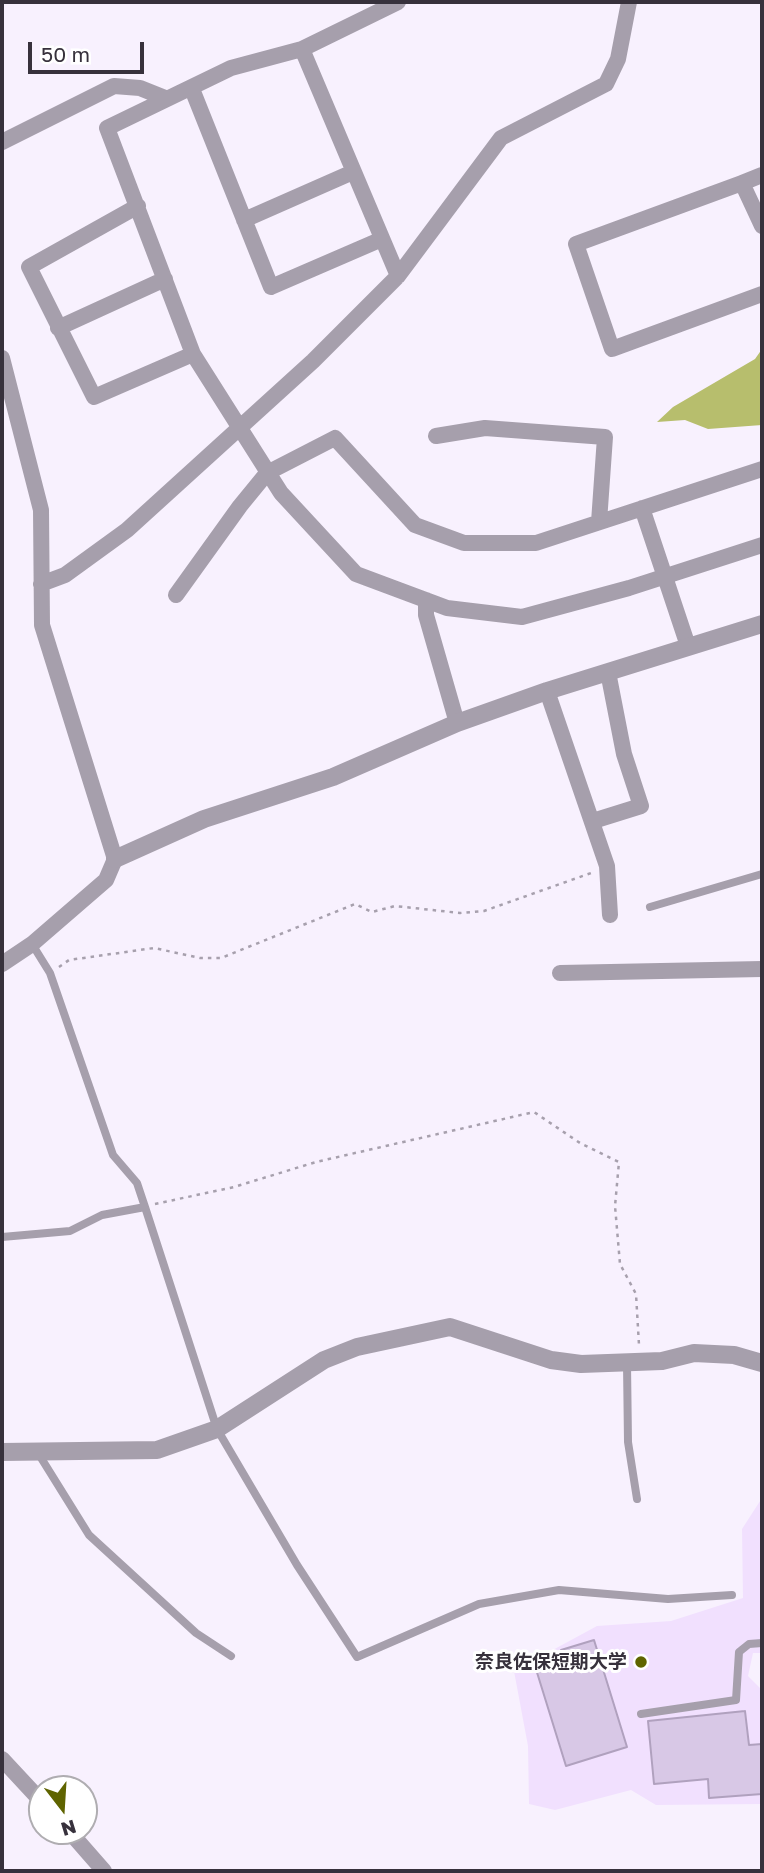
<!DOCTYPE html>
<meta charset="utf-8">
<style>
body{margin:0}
#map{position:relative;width:764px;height:1873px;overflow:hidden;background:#f8f1fe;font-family:"Golos Text",sans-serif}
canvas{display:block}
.frame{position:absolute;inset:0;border:4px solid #37313c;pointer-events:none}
.north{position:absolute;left:28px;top:1775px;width:70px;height:70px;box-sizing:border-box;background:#fff;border:2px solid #afadb1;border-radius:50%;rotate:163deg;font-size:19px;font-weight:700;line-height:28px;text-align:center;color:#37313c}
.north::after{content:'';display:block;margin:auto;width:24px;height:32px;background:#5f6400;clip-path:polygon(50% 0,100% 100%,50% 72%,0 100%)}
.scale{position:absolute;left:28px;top:42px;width:116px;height:32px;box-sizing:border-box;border:4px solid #37313c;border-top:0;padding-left:9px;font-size:21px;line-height:24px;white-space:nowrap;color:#37313c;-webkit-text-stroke:5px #fff;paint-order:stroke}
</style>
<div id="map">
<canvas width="764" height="1873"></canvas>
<div class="frame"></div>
<div class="north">N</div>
<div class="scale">50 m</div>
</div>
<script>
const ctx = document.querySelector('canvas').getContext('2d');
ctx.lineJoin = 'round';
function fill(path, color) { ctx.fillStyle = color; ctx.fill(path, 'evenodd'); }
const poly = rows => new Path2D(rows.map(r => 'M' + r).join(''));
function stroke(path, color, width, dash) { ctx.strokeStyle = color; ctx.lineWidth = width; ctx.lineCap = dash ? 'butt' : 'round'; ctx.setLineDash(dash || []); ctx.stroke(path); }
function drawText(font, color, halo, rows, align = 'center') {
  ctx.font = font + ' "Golos Text","Noto Sans JP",sans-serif'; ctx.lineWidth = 6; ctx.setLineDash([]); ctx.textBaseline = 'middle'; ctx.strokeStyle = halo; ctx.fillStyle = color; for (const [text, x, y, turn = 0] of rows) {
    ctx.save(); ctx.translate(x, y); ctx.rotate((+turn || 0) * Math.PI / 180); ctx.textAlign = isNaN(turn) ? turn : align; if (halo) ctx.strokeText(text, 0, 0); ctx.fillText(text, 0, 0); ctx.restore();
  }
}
fill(poly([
 [762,1498,762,1653,753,1653,748,1676,762,1690,762,1804,656,1805,631,1790,555,1810,529,1804,528,1746,514,1671,597,1626,671,1621,743,1598,742,1529]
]), '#f1e0fe');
fill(poly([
 [762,349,762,425,708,429,685,420,657,422,673,407,755,359]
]), '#b7be6d');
const building = poly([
 [594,1640,627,1747,566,1766,535,1666,563,1658,561,1650,594,1640],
 [745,1711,749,1745,762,1744,762,1794,709,1798,708,1779,654,1784,648,1721,745,1711]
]);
fill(building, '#d8c8e6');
stroke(building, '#b0a1be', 2);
stroke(poly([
 [59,967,69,960,154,948,200,958,221,958,355,904,372,912,395,906,460,913,484,911,591,873],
 [155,1204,234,1187,316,1162,534,1112,580,1143,619,1162,615,1206,620,1264,636,1294,639,1345]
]), '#a7a0ad', 2.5, [3.5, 5]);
stroke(poly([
 [650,907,762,874],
 [32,944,50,973,113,1155,137,1183,145,1207],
 [2,1237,70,1231,102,1215,145,1207,217,1429,297,1565,357,1657,479,1604,559,1590,668,1599,732,1595],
 [627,1364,628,1442,637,1499],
 [38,1453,89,1535,196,1633,231,1656],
 [641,1714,736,1700,739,1652,749,1644,762,1643]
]), '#a69fac', 8);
stroke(poly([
 [398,2,302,49,231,68,107,128,193,354,281,493,356,574,447,608,522,617,629,588,762,545],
 [302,49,398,276],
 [192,89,271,287,382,239],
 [2,142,114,86,140,88,165,98],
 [742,183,762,175],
 [138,206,29,267,94,397,193,354],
 [244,220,353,172],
 [762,226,742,183,576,244,612,349,762,294],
 [58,328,165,279],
 [2,358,41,510,42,625,115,859,106,880,32,944,2,964],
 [436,436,485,428,605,437,599,522],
 [642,508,688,646],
 [41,584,65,575,127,530,313,361,398,276,501,138,606,84,618,59,629,2],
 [176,595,240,506,267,473,335,438,415,525,464,543,536,543,762,469],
 [426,600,426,615,457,723],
 [547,691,607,866,610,915],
 [593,821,641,806,624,754,608,672],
 [560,973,762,969],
 [2,1759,42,1802],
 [69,1831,104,1871]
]), '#a69fac', 16);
stroke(poly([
 [115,859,204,819,333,777,457,723,547,691,762,624],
 [2,1452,157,1450,217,1429,324,1360,357,1347,450,1327,551,1360,581,1364,662,1361,694,1353,734,1355,762,1363]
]), '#a69fac', 18);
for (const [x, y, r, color] of [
 [641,1662,7,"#5f6400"]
]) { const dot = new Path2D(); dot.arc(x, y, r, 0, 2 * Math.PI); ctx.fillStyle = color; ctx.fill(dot); stroke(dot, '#fff', 2.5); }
drawText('bold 19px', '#37313c', '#fff', [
 ["奈良佐保短期大学",627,1662]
], 'right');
</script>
